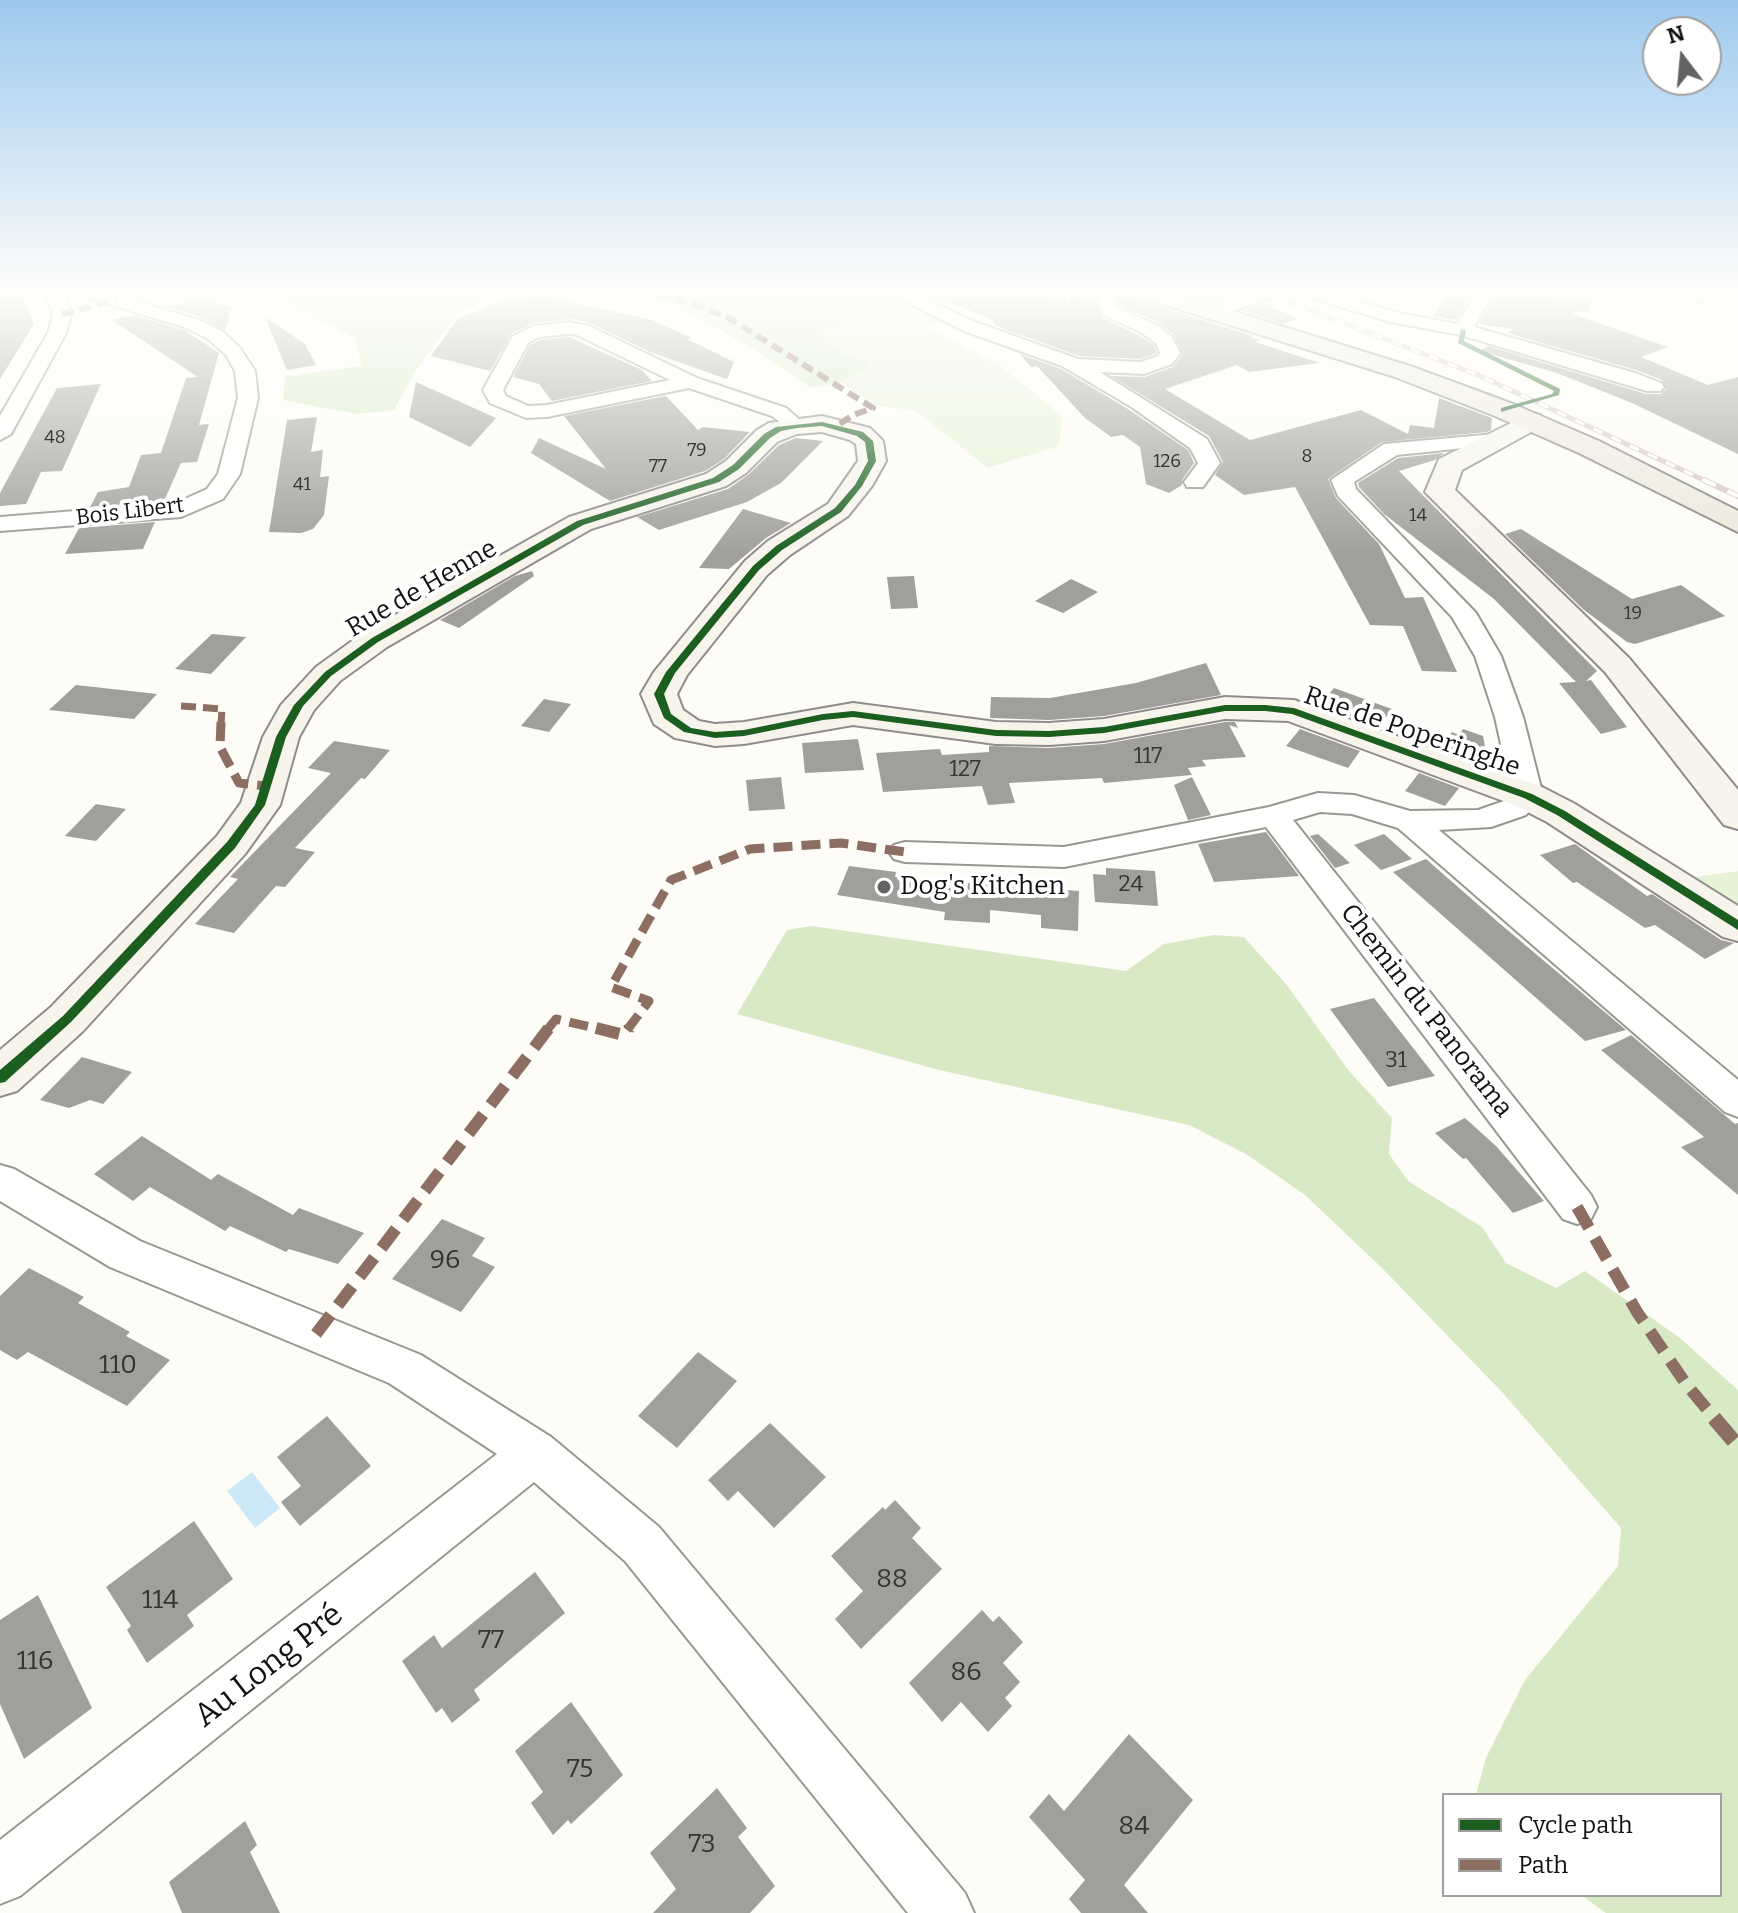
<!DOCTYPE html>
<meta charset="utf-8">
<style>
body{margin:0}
#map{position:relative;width:1738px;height:1913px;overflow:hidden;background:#fdfcf7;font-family:Bitter,serif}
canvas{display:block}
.legend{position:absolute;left:1442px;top:1793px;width:280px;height:104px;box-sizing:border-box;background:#fff;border:2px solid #a0a0a0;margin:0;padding:10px 14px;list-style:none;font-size:24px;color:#111}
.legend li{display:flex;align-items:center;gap:16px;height:40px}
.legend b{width:40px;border:2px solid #a0a0a0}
.north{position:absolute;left:1642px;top:16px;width:80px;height:80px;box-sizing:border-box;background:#fff;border:2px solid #a0a0a0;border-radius:50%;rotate:344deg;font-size:22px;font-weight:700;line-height:32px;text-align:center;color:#111}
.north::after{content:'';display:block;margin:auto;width:28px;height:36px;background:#646362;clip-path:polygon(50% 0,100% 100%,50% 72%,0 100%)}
</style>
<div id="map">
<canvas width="1738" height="1913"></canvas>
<ul class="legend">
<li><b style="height:10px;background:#1b5e20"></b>Cycle path</li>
<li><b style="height:10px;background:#8d6e63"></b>Path</li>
</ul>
<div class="north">N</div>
</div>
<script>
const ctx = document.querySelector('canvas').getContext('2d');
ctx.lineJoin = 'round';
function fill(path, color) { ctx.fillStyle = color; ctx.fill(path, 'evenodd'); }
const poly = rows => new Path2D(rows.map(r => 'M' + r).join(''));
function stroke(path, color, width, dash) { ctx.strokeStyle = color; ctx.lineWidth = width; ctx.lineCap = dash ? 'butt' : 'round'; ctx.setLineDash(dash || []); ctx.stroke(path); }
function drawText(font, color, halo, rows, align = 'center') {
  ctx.font = font + ' Bitter,serif'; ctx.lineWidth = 8; ctx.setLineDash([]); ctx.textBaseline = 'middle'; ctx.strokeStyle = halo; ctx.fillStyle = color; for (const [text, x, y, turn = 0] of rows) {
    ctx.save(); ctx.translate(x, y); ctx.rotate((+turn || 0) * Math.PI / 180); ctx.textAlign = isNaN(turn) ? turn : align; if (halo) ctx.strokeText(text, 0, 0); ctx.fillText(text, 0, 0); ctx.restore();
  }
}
fill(poly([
 [897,303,944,321,927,327,1000,366,1062,416,1059,446,988,468,916,411,874,405,840,382,868,365,832,347,818,337,824,328,882,313],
 [1738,871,1738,916,1680,879]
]), '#e7f3d7');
fill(poly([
 [235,291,507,291,459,310,414,374,394,410,357,414,283,400,285,376,362,366,355,338,280,299],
 [644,291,871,291,897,303,882,313,824,329,819,337,832,347,869,365,840,382,817,387,808,386,759,352,677,306],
 [812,926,1126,971,1164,944,1214,935,1244,937,1286,984,1349,1071,1392,1118,1389,1154,1408,1181,1482,1227,1506,1263,1556,1288,1585,1271,1680,1338,1738,1390,1738,1913,1606,1913,1581,1895,1720,1895,1720,1795,1476,1795,1486,1758,1525,1680,1618,1566,1621,1528,1501,1391,1382,1268,1305,1195,1246,1154,1189,1125,939,1070,737,1014,787,930]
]), '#d8eac5');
fill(poly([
 [252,1472,280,1508,255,1528,227,1491]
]), '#cde8f7');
fill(poly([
 [0,291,21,291,34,324,0,379],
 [922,291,1035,291,1070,304,1070,298,1096,303,1101,317,1140,336,1154,345,1157,353,1141,359,1079,356,996,326,991,319],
 [1177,291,1230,291,1234,292,1208,300],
 [1449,291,1474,291,1457,320,1433,316],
 [1503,291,1590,302,1589,311,1569,313,1668,347,1641,357,1708,385,1738,377,1738,454,1632,403,1557,373,1480,351,1488,346,1646,394,1661,394,1666,389,1662,380,1636,370,1507,333,1513,329,1479,324,1496,295,1501,295],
 [1132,293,1136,299,1253,336,1250,337,1260,340,1255,342,1320,363,1249,372,1237,365,1165,389,1250,440,1361,410,1408,434,1410,425,1434,428,1439,398,1492,418,1491,430,1487,432,1382,442,1328,479,1336,498,1379,544,1405,598,1423,597,1457,672,1422,671,1403,626,1370,625,1295,487,1244,495,1215,475,1223,462,1209,436,1111,376,1145,377,1173,367,1182,355,1173,334,1157,322,1120,305,1118,301],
 [550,294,556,299,652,320,692,338,687,339,734,362,727,379,650,352,590,323,570,319,534,323,512,333,490,371,431,356,458,318,505,301],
 [204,298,232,307,225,330,200,317,167,307],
 [1264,304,1298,318,1283,324,1242,311],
 [134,315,186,331,219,353,199,425,209,424,197,462,181,463,164,501,90,507,98,492,129,487,141,455,161,453,186,378,198,377,112,320],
 [265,317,305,344,316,365,287,370],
 [569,337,642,370,652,381,552,401,539,384,513,377,530,345,540,340],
 [1020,354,1061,369,1128,409,1188,450,1194,463,1182,480,1182,485,1169,493,1146,484,1140,447,1123,435,1111,437,1085,418,1037,366,1031,367],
 [416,382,496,418,470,447,409,417],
 [101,384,62,471,41,472,26,504,0,506,0,493,57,388],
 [666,396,698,430,703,427,750,432,724,459,705,471,610,501,531,453,539,438,606,469,564,416],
 [317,417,311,452,323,450,320,477,329,476,324,515,313,529,301,533,269,532,287,420],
 [796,438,823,441,781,483,747,502,659,530,637,517,728,489,748,475,779,445],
 [1444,453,1435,460,1399,471,1597,671,1586,681,1591,680,1627,727,1601,734,1559,683,1576,682,1494,599,1384,514,1359,487,1358,483,1398,458],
 [743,509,791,523,766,538,729,569,699,568],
 [155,522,143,549,65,554,79,528],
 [1521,529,1632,599,1681,585,1725,616,1635,644,1627,642,1584,610,1505,534],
 [532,571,534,576,459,628,440,620,515,576],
 [914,576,918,608,891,609,887,577],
 [1071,579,1098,592,1063,613,1035,601],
 [212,634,246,637,211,674,175,669],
 [1206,663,1221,695,1104,716,1049,720,990,718,991,697,1050,698,1136,683],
 [76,685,157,694,134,719,49,710],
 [1334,688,1392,709,1379,727,1319,706],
 [544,699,571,704,549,732,521,726],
 [1225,722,1235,722,1238,728,1229,725,1246,757,1202,760,1206,766,1188,768,1192,775,1104,783,1102,778,1009,783,1015,803,988,805,982,786,883,792,876,753,940,749,942,755,989,752,989,746,1049,748,1104,744],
 [1300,729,1360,751,1348,768,1286,746],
 [1463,729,1483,736,1488,762,1483,763,1439,748,1452,732,1459,735],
 [858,739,864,770,805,773,802,743],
 [334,741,390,750,365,779,361,778,295,848,315,852,285,887,276,886,234,933,195,924,238,879,230,877,331,773,308,768],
 [1419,773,1459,788,1445,806,1405,791],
 [781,777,785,809,749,811,746,780],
 [1192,777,1211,815,1188,820,1174,785],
 [96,804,126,809,96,841,65,836],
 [1266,832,1299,876,1214,882,1198,844],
 [1318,834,1350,863,1335,868,1310,836],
 [1384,834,1412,859,1381,870,1354,845],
 [1575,844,1647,896,1652,894,1721,940,1734,943,1705,959,1655,925,1645,928,1577,882,1573,883,1540,855],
 [1426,859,1498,922,1626,1030,1585,1041,1393,872],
 [849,866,896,872,895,877,912,881,967,891,968,883,1079,891,1078,931,1041,928,1041,915,990,910,990,923,944,920,945,912,837,895],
 [1106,868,1155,871,1158,906,1095,902,1093,874,1106,875],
 [1374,998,1403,1035,1435,1076,1388,1087,1330,1009],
 [1631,1035,1735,1124,1738,1123,1738,1195,1681,1147,1704,1137,1601,1050],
 [82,1057,132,1072,103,1104,90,1100,69,1108,40,1100],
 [1465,1118,1496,1146,1544,1201,1513,1213,1466,1158,1463,1159,1435,1133],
 [142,1136,211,1180,218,1174,293,1215,299,1208,364,1233,338,1264,289,1249,286,1252,230,1226,225,1231,150,1187,133,1201,94,1174],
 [442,1219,485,1238,472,1256,495,1267,461,1312,392,1279],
 [29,1268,84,1297,78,1303,130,1332,126,1336,170,1360,127,1406,28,1352,17,1360,0,1350,0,1296],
 [698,1352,737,1381,677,1448,638,1416],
 [327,1416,371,1466,300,1526,281,1502,301,1486,277,1457],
 [770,1423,826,1477,774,1528,738,1491,728,1501,708,1480],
 [895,1500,921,1528,912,1538,942,1569,861,1649,835,1619,863,1591,831,1556,883,1507,885,1510],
 [194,1521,233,1579,187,1615,194,1626,147,1663,127,1630,131,1626,106,1587],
 [535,1572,565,1613,474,1690,480,1700,452,1723,442,1708,436,1713,402,1661,434,1635,442,1648],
 [38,1595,92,1708,24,1759,0,1704,0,1620],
 [982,1610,993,1622,999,1616,1023,1642,1003,1663,1020,1682,1005,1698,1012,1706,988,1732,961,1702,942,1722,909,1683],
 [571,1702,623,1775,571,1824,568,1820,553,1835,531,1803,543,1792,515,1751],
 [1129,1734,1193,1800,1124,1885,1148,1913,1081,1913,1069,1899,1085,1880,1029,1817,1049,1794,1064,1811],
 [717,1788,747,1828,738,1837,775,1886,750,1913,653,1913,676,1889,650,1853],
 [245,1821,257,1845,250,1852,280,1913,182,1913,169,1882]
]), '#a19f9c');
const street = poly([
 [45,291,63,291,71,314,66,333,11,434,0,440,0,416,48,333,53,314,45,291],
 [75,291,102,291,199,320,222,331,240,348,255,371,258,398,240,474,223,499,181,517,0,531,0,517,176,503,207,489,218,474,238,398,235,371,226,355,208,339,187,328,78,295,75,291],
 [884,291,907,291,978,323,1078,359,1141,362,1158,356,1160,353,1156,343,1142,333,1102,314,1098,300,1069,295,1066,291,1130,291,1115,299,1117,307,1156,325,1171,336,1180,353,1172,364,1144,374,1100,372,1207,439,1220,463,1203,487,1187,487,1184,482,1198,463,1190,448,1130,406,1062,366,964,331,884,291],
 [1299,291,1326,291,1399,313,1458,324,1477,291,1495,291,1474,327,1635,373,1661,383,1664,387,1661,391,1647,391,1461,335,1390,322,1302,295,1299,291],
 [1680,291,1702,291,1709,297,1700,302,1680,291],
 [569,322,589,326,697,378,786,408,807,426,797,432,790,430,772,416,689,388,547,417,526,418,490,403,483,390,513,336,534,326,569,322],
 [569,334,577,335,670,380,547,405,528,406,506,396,503,390,528,343,539,337,569,334],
 [1495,434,1502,436,1506,440,1502,444,1397,455,1354,482,1356,489,1476,613,1501,656,1523,717,1543,796,1526,815,1491,827,1439,830,1738,1080,1738,1117,1725,1112,1398,828,1352,814,1320,812,1293,820,1591,1195,1597,1207,1591,1219,1577,1224,1563,1219,1266,827,1064,867,905,862,894,859,889,852,894,845,905,842,1064,847,1269,807,1318,793,1354,795,1410,811,1478,810,1504,801,1512,794,1495,717,1475,656,1452,617,1338,496,1331,480,1384,444,1495,434],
 [0,1165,14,1169,140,1241,421,1355,551,1437,659,1527,965,1893,974,1913,908,1913,625,1561,534,1482,20,1896,0,1904,0,1840,497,1454,389,1383,110,1267,0,1201,0,1165]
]);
const secondary = poly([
 [1249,291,1283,291,1280,296,1208,318,1200,316,1196,311,1200,306,1249,291],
 [1531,413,1540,415,1544,421,1540,427,1462,470,1455,490,1629,658,1738,790,1738,829,1724,825,1605,672,1425,492,1439,459,1531,413],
 [822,416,870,428,883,441,886,461,872,486,848,516,790,555,767,575,687,675,677,694,683,710,699,721,715,724,744,722,853,703,996,722,1049,723,1104,719,1225,697,1294,700,1542,787,1575,804,1738,906,1738,941,1723,937,1547,822,1514,805,1288,721,1225,719,1104,741,1049,745,996,744,853,725,744,744,715,746,675,738,654,724,641,694,654,672,745,561,768,541,828,504,858,461,856,444,850,440,822,432,797,434,777,442,746,473,726,486,591,529,387,647,340,681,314,710,299,737,280,805,245,854,83,1031,17,1091,0,1096,0,1050,51,1007,217,836,241,803,263,737,281,705,316,667,363,633,569,517,706,474,726,461,757,430,769,423,822,416]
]);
const primary = poly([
 [1134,291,1168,291,1413,367,1513,404,1599,441,1738,511,1738,532,1579,453,1495,416,1395,377,1137,296,1134,291]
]);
stroke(street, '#979795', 4);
stroke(secondary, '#8e8d8b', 4);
stroke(primary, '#858482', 4);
fill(street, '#fffffe');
fill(secondary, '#f6f4eb');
fill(primary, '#ede9dc');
const railFar1 = poly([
 [1261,291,1478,375,1708,482]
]);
const rail = poly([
 [1704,480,1738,496]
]);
stroke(railFar1, '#d9c6c7', 5);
stroke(rail, '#d9c6c7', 6);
stroke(railFar1, '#fff', 3, [10]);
stroke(rail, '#fff', 4, [13]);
stroke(poly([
 [640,291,692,303,727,317,873,408,853,415,835,427],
 [62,314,116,300]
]), '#8d6e63', 6, [12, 6]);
stroke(poly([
 [181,706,222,709,221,724]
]), '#8d6e63', 7, [15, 7]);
stroke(poly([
 [221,722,220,747,239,783,266,786],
 [547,1030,556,1019,604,1030],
 [627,1030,649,1001,611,987,671,880,750,849,841,843,905,852]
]), '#8d6e63', 9, [19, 9]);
stroke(poly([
 [596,1028,624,1035,629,1028],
 [1577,1207,1637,1312,1686,1384,1716,1420],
 [316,1334,549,1028]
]), '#8d6e63', 12, [24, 12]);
stroke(poly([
 [1714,1418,1738,1446]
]), '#8d6e63', 15, [30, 15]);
fill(poly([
 [1461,329,1466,330,1464,341,1560,389,1559,395,1501,412,1501,408,1552,394,1554,391,1458,343,1461,329],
 [822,422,863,432,873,441,876,461,862,486,841,512,782,550,759,570,675,673,664,694,671,714,691,728,715,732,744,730,823,714,853,711,996,730,1049,731,1104,727,1225,705,1265,705,1294,708,1532,794,1565,811,1738,920,1738,930,1557,815,1524,798,1292,714,1265,711,1225,711,1104,733,1049,737,996,736,853,717,823,720,744,736,715,738,684,732,664,718,654,694,666,672,753,566,776,546,835,508,855,485,868,461,865,442,857,436,822,426,797,428,781,431,770,438,739,469,719,482,583,525,378,642,331,676,303,706,286,737,265,805,235,848,71,1022,5,1082,0,1083,0,1070,63,1016,227,842,255,805,276,737,294,705,325,672,372,638,577,521,713,478,733,465,764,434,776,427,822,422]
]), '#1b5e20');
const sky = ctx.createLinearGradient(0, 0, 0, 559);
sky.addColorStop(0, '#9dc9ee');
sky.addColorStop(0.52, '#fefefb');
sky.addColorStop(1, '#fefefb00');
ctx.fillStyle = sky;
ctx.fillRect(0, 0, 1738, 559);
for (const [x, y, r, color] of [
 [884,887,8,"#646362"]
]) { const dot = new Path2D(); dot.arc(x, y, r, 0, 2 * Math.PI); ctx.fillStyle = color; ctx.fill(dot); stroke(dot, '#fff', 3); }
drawText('18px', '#353434', null, [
 ["48",55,438],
 ["79",697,451],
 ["8",1307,457],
 ["126",1167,462],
 ["77",658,467],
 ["41",302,485],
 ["14",1418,516],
 ["19",1633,614]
]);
drawText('22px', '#111', '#fff', [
 ["Bois Libert",130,512,-7]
]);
drawText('22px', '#353434', null, [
 ["117",1148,757],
 ["127",965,770],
 ["24",1131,885],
 ["31",1396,1061]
]);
drawText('26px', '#111', '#fff', [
 ["Rue de Henne",422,589,-30],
 ["Rue de Poperinghe",1412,732,19],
 ["Chemin du Panorama",1426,1011,52]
]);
drawText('26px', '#111', '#fff', [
 ["Dog's Kitchen",900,887]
], 'left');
drawText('26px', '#353434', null, [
 ["96",445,1261],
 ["110",118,1366],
 ["88",892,1580],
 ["114",160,1601],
 ["77",491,1641],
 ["116",35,1662],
 ["86",966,1673],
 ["75",580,1770],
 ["84",1134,1827],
 ["73",702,1845]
]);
drawText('32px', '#111', '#fff', [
 ["Au Long Pré",269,1666,-38]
]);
</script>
